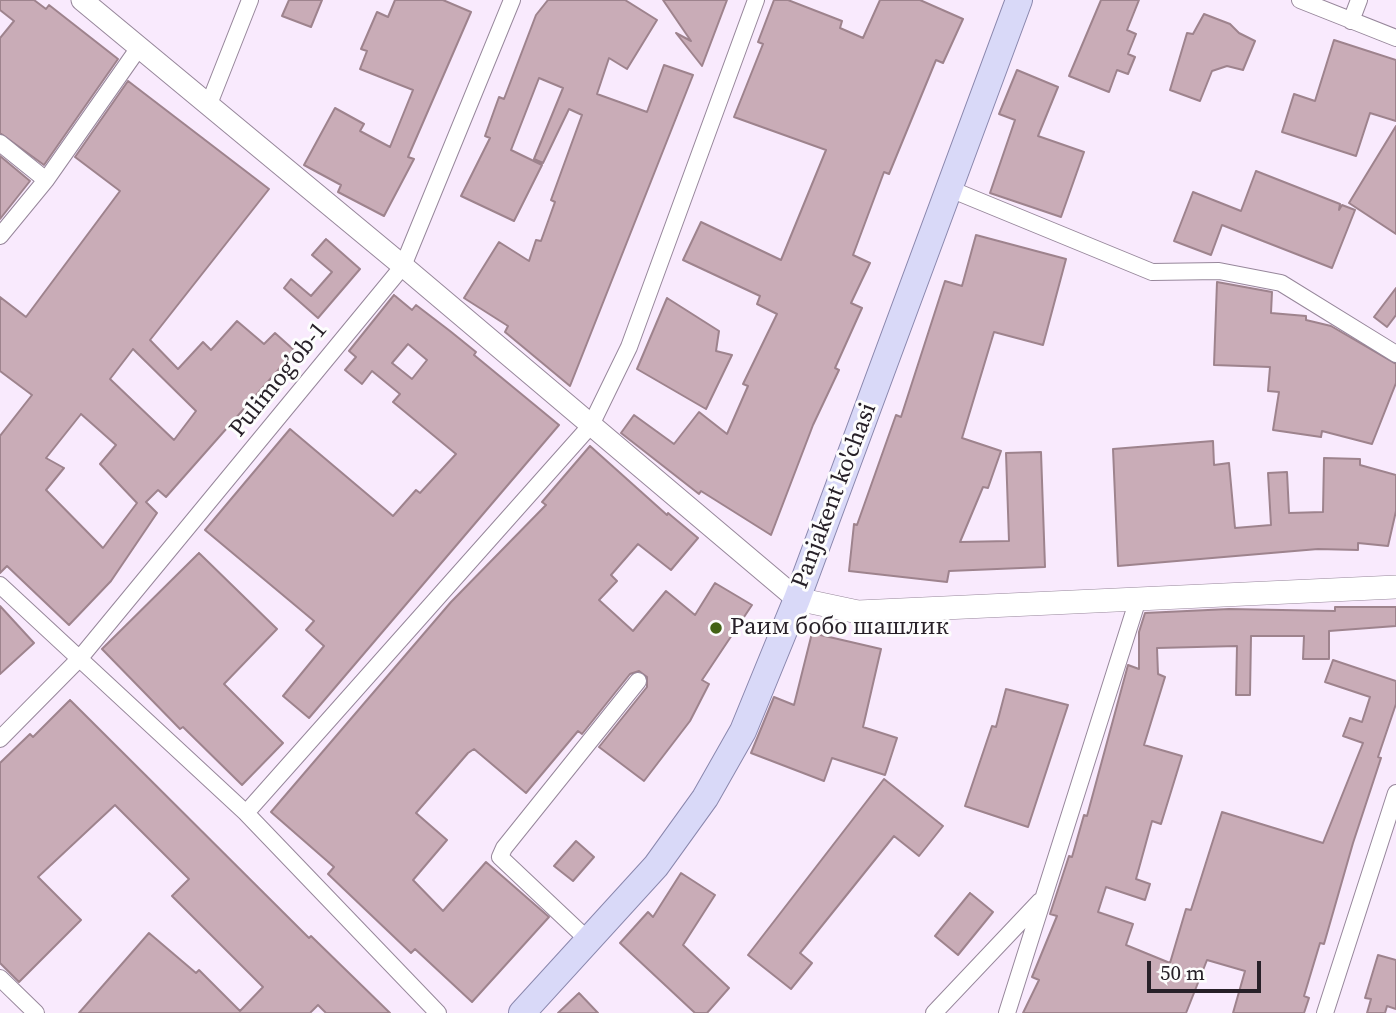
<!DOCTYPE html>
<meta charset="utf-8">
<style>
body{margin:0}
#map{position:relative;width:1396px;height:1013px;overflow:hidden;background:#f9eafd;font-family:"Source Serif 4",serif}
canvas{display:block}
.scale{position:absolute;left:1147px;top:961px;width:114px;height:32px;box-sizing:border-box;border:4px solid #272028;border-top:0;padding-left:9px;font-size:21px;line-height:24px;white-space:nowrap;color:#272028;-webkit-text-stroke:5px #fdfdfd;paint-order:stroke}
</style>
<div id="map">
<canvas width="1396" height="1013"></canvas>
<div class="scale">50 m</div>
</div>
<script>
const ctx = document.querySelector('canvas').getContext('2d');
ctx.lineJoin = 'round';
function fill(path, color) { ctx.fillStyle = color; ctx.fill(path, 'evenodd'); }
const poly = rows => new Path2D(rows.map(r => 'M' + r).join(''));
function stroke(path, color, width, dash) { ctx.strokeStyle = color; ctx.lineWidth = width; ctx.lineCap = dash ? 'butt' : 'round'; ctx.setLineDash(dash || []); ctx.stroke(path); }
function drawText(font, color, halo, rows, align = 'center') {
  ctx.font = font + ' "Source Serif 4",serif'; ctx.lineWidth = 6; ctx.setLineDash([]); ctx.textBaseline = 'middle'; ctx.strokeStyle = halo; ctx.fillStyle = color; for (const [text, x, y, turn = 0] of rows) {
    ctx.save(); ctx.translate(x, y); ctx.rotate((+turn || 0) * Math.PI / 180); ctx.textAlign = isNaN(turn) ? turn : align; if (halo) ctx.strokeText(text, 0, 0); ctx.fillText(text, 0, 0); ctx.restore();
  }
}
const building = poly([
 [0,0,34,0,46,9,49,5,118,59,44,165,0,133,0,38,14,21,0,10,0,0],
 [289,0,322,0,311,27,282,16,289,0],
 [395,0,443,0,471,12,408,157,414,159,384,216,338,192,341,185,304,165,335,108,364,124,360,131,390,147,413,90,360,69,367,51,361,49,377,12,388,17,395,0],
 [548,0,625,0,657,20,627,69,609,58,597,94,647,112,664,65,693,75,570,386,505,332,508,326,464,298,499,242,529,261,536,240,541,241,555,202,551,200,582,115,569,109,543,163,534,159,563,88,539,78,511,150,542,165,514,221,461,196,490,138,485,136,499,97,504,99,536,15,548,0],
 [663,0,727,0,702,66,676,33,691,41,663,0],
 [774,0,788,0,842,21,840,28,863,38,880,0,920,0,963,19,943,63,936,60,889,174,884,172,853,255,870,263,851,303,862,308,835,368,839,370,813,425,771,535,701,491,699,494,621,433,634,415,674,444,699,412,727,434,748,386,743,384,777,314,757,304,760,296,683,260,701,222,781,260,826,150,734,117,763,44,758,42,774,0],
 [1101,0,1139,0,1127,30,1136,34,1128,54,1135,57,1128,74,1117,70,1109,92,1069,76,1101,0],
 [1204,14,1230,24,1239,33,1255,41,1243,70,1227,66,1212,71,1200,101,1170,90,1187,33,1193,34,1204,14],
 [1334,40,1396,60,1396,121,1370,113,1356,156,1282,132,1294,94,1315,101,1334,40],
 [1017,70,1058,87,1038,136,1084,152,1061,217,990,193,1015,120,999,114,1017,70],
 [128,81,269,189,150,340,178,369,203,342,211,350,237,321,264,344,275,333,295,351,166,497,158,490,146,502,157,513,111,581,69,625,7,566,0,573,0,436,32,395,0,371,0,297,26,317,120,191,75,157,128,81],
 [133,349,196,411,174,440,110,379,133,349],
 [81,414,116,445,100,464,137,503,103,548,46,490,64,468,46,458,81,414],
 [1396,126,1396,234,1349,203,1396,126],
 [0,156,30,181,0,219,0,156],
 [1256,171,1340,204,1339,210,1342,205,1355,210,1332,268,1222,225,1211,255,1174,241,1193,192,1241,211,1256,171],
 [976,235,1066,259,1043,345,994,332,962,438,1001,451,988,488,983,487,960,542,1009,541,1006,453,1041,452,1045,567,949,571,947,582,849,571,854,524,857,525,896,415,901,417,945,281,962,286,976,235],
 [326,239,360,269,318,318,284,288,291,279,311,296,332,272,312,255,326,239],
 [1217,282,1272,292,1271,313,1306,316,1306,320,1331,326,1396,364,1396,383,1372,444,1322,431,1321,437,1273,430,1279,392,1268,391,1270,367,1214,365,1217,282],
 [1396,288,1396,315,1387,327,1374,317,1396,288],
 [394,295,412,310,416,305,450,331,476,352,474,355,559,425,309,718,283,696,324,646,306,630,314,621,205,530,290,429,393,516,416,490,420,493,456,454,393,402,400,394,372,371,362,384,345,370,356,357,349,351,394,295],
 [408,344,427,360,412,379,392,363,408,344],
 [667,298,719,331,716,351,732,355,706,409,637,369,667,298],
 [1213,441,1214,465,1229,463,1235,528,1271,525,1268,473,1287,472,1289,513,1323,512,1324,458,1360,459,1360,465,1396,475,1396,511,1388,546,1358,543,1358,550,1318,549,1118,566,1113,449,1213,441],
 [590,446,667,515,668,513,698,538,671,570,638,544,611,575,617,581,599,600,633,631,666,591,695,615,715,583,752,605,702,680,709,684,690,721,644,781,599,747,647,687,647,677,639,671,630,674,582,734,578,731,526,793,474,749,468,753,416,813,447,840,413,880,443,911,486,862,549,917,472,1002,415,949,411,953,328,874,334,867,271,812,451,602,546,505,542,502,590,446],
 [199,553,277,629,224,684,283,743,242,785,183,727,180,729,102,649,199,553],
 [0,606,34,643,0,674,0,606],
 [1335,607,1396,607,1396,626,1329,631,1329,659,1303,659,1304,636,1251,636,1250,695,1236,695,1237,646,1157,648,1158,674,1165,677,1144,745,1182,756,1161,824,1152,821,1136,879,1150,884,1145,900,1106,887,1098,912,1133,924,1126,945,1170,963,1186,909,1191,910,1222,812,1323,843,1363,743,1343,736,1350,718,1362,722,1370,697,1325,682,1333,660,1396,681,1396,704,1378,757,1381,758,1353,843,1324,944,1320,943,1304,996,1309,998,1304,1013,1233,1013,1245,971,1207,960,1186,1013,1023,1013,1039,980,1032,977,1057,916,1050,914,1069,856,1072,857,1084,815,1087,816,1128,665,1139,669,1139,632,1145,613,1229,609,1335,611,1335,607],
 [812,633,881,649,863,727,897,738,885,775,832,758,824,781,751,753,774,697,794,705,812,633],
 [1006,689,1068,705,1028,827,965,806,992,726,996,727,1006,689],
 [70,700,309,938,311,936,390,1013,326,1013,318,1005,310,1013,79,1013,149,933,196,973,199,970,240,1011,263,987,172,896,189,879,115,805,38,877,81,920,19,982,0,963,0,763,30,734,33,737,70,700],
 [884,779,943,826,919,856,894,836,800,953,812,963,791,989,748,955,884,779],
 [576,841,594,857,573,881,554,866,576,841],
 [681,873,715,895,683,945,729,988,707,1013,695,1013,620,943,648,912,653,917,681,873],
 [970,893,993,912,958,955,935,936,970,893],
 [1378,955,1396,960,1396,1009,1387,1006,1385,1013,1367,1013,1371,999,1365,998,1378,955],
 [579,993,598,1013,558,1013,579,993]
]);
fill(building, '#c9acb7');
stroke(building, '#9e838d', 2);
const minor = poly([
 [1300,0,1396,38],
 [1351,21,1359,0],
 [209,104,250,0],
 [0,143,46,180],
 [950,189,1152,272,1219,271,1281,283,1396,354],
 [0,236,46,180,140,46],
 [0,585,246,813,438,1013],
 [0,739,80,658,403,266,512,0],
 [246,813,591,425,629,347,756,0],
 [588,940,500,857,504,848,638,681],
 [0,978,36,1013],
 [934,1013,1040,901],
 [1007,1013,1138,599],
 [1325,1013,1396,793]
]);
const tertiary = poly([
 [82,0,403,266,797,599]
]);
const secondary = poly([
 [797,599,858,612,1396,587]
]);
const primary = poly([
 [522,1013,656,866,705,798,743,731,797,599,1019,0]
]);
stroke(minor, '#97879b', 18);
stroke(tertiary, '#97879b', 23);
stroke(secondary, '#97879b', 24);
stroke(primary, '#8a87ad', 28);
stroke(minor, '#fff', 16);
stroke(tertiary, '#fff', 21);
stroke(secondary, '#fff', 23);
stroke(primary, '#d9d9f8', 26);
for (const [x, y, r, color] of [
 [716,628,7,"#436215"]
]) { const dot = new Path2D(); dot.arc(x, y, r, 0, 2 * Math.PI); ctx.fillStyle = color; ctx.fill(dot); stroke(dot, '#fdfdfd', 2.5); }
drawText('24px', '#272028', '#fdfdfd', [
 ["Pulimog’ob-1",279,380,-51],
 ["Panjakent ko'chasi",835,496,-69]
]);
drawText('24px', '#272028', '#fdfdfd', [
 ["Раим бобо шашлик",730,628]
], 'left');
</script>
